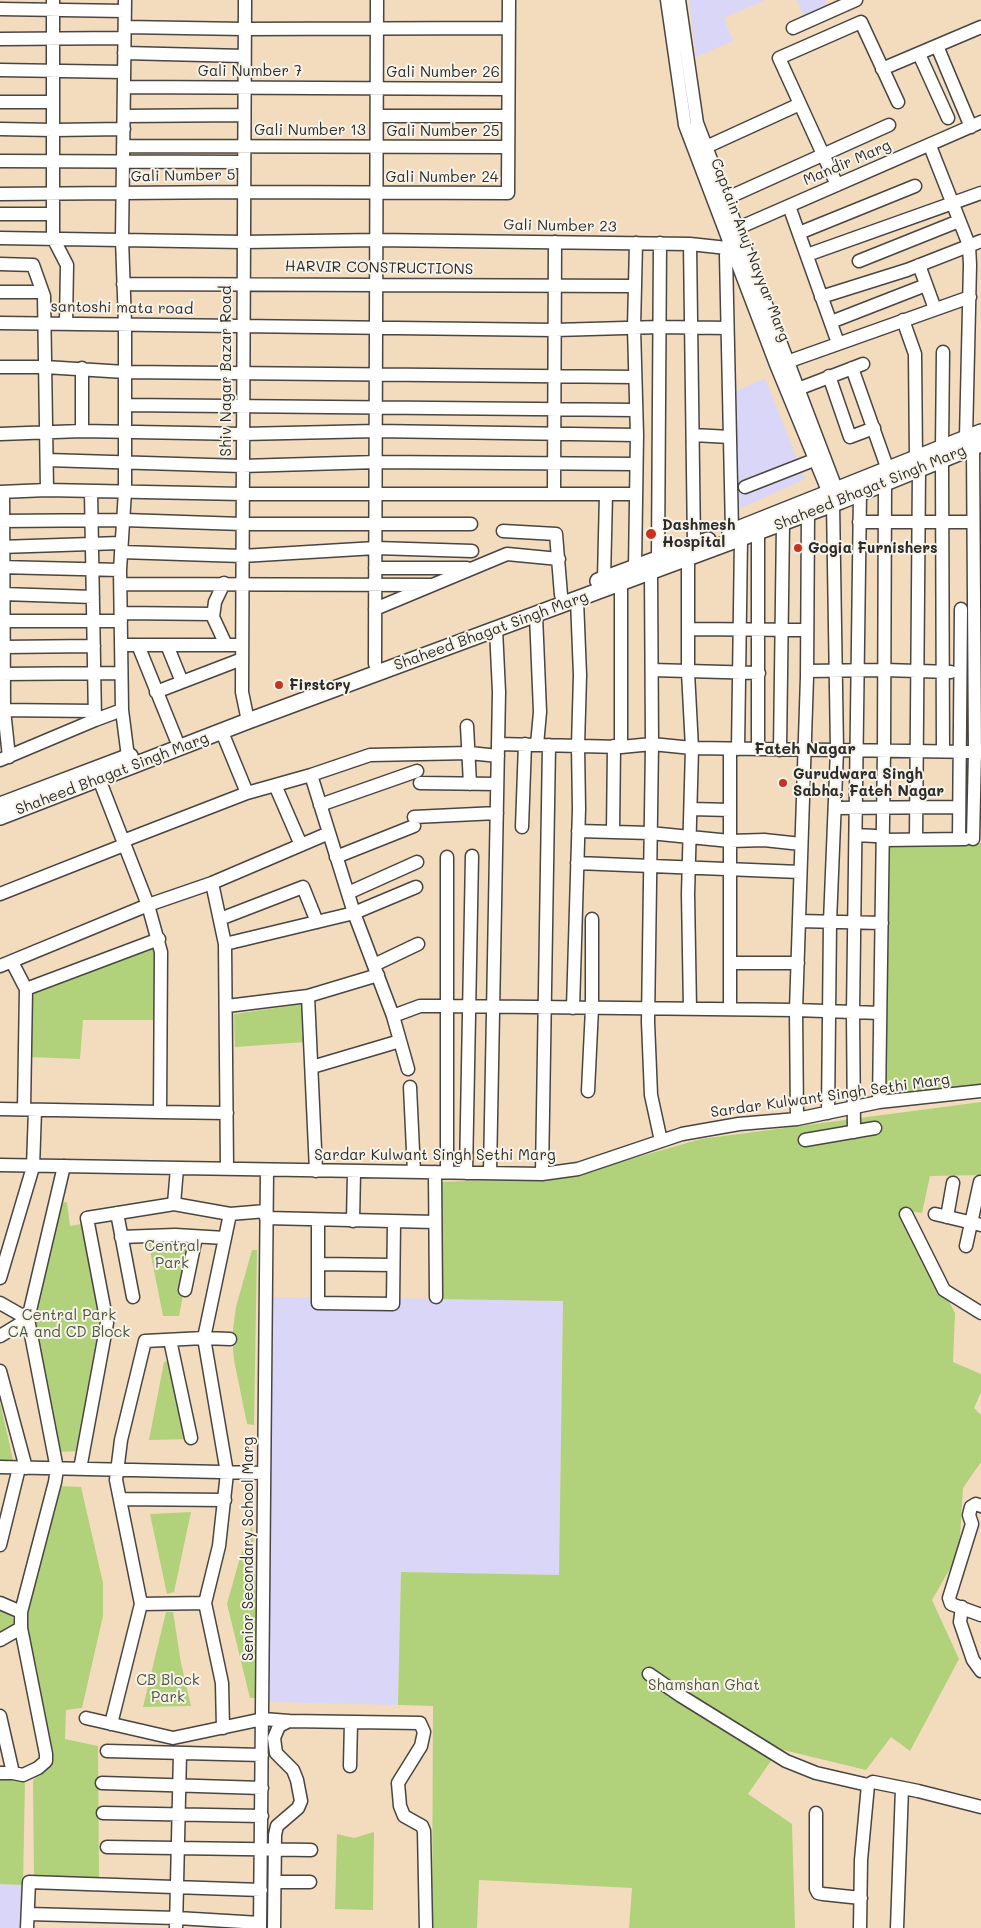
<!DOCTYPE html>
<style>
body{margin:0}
canvas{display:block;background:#f3dbbd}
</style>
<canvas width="981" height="1928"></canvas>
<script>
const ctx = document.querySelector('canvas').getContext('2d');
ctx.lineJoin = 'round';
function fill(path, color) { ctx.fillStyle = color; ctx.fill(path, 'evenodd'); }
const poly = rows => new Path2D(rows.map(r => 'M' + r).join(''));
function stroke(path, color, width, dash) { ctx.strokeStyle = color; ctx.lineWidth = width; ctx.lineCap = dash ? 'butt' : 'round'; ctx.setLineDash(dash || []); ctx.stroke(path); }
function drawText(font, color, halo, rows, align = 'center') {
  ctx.font = font + ' Mali,sans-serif'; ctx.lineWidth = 4; ctx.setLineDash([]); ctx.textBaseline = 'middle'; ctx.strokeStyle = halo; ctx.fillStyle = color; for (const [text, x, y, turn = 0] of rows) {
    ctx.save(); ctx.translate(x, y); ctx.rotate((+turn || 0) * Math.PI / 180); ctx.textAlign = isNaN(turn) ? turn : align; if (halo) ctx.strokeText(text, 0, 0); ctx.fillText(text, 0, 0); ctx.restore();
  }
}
fill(poly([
 [689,0,765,0,724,18,733,41,696,57],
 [797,0,825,0,826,8,804,17],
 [765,378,805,479,723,516,727,395],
 [273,1297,563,1300,559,1575,401,1572,398,1705,268,1702],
 [0,1884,23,1885,22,1928,0,1928]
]), '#dad6f7');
fill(poly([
 [981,843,981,1087,884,1095,888,845],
 [152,945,157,962,155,1020,83,1020,80,1059,28,1057,26,990],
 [303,1004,306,1042,235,1047,234,1014],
 [981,1102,981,1175,930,1176,922,1213,908,1211,912,1231,955,1313,953,1362,981,1374,981,1392,974,1408,981,1415,981,1462,963,1488,959,1553,932,1600,959,1659,910,1751,891,1737,866,1770,779,1749,748,1794,792,1824,795,1928,629,1928,632,1888,479,1880,477,1928,432,1928,433,1706,398,1705,401,1572,559,1575,563,1301,434,1299,436,1182,564,1178,701,1139],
 [67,1202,70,1226,87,1223,109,1322,82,1451,55,1452,27,1319,57,1203],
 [194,1238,179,1316,163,1316,148,1240],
 [252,1250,257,1250,254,1425,247,1424,234,1360,232,1337,236,1307],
 [171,1360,192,1439,149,1440,164,1362],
 [0,1402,14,1464,0,1463],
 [60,1486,81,1487,103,1583,103,1616,82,1708,66,1710,65,1739,98,1746,99,1879,34,1877,33,1781,51,1757,26,1625,26,1608],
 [191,1512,174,1592,167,1594,150,1514],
 [252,1525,254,1548,258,1698,250,1698,227,1604,239,1561],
 [0,1609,12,1614,14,1624,0,1634],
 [166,1612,173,1612,181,1663,191,1706,143,1707],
 [0,1780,25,1780,23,1885,0,1884],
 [374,1832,373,1910,335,1909,337,1834,354,1838]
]), '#b1d27a');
const minor = poly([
 [53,0,53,130,124,129],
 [125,0,122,239,125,324,125,491,120,570,122,710,128,757],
 [245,0,242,692,248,721],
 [667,0,685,125,777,367,833,503,837,750,830,922,828,1113],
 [679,0,697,123,840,499],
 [0,9,125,11],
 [125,27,244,29,509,28],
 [793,28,856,0],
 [0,39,124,38],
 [937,46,971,127],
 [124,53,244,56],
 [919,54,948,118],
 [882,69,981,27],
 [0,70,124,72],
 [124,87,508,89],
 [0,102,53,102],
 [124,116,243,115],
 [377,116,508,116],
 [0,129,53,130,53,238,67,265,66,323],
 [123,146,508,147],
 [930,146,969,245,970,265,966,438],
 [706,147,800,104],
 [0,161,243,162],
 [837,185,779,58,861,22,898,102],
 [0,194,243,192,508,193,509,0],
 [725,199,889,125],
 [789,206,838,343],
 [0,214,53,214],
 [729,232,981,122],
 [799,233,915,186],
 [0,238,243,242,376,240,690,244,727,248,742,242],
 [690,244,694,545],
 [726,255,732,531],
 [807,255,981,193],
 [859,261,959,221],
 [0,264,33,265,44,296,47,490,242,494,635,494],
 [919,265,935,309],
 [123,284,634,286],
 [0,292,42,292],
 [821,297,907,270,981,241],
 [903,320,915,354,916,459],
 [831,322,926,285],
 [0,323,555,330,660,327,727,328],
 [787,362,970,297],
 [0,367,45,367,125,372,635,377],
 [82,368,82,431],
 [852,368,888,470],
 [829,376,850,437,874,428],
 [798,389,863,364],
 [125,405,636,410],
 [0,434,82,431,243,434,376,431,637,435],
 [693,435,730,437],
 [973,447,975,752,973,839],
 [942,448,943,352],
 [47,460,242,466,377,462,635,464],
 [942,460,943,751],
 [745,487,814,460],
 [0,492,47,490],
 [3,492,4,710,9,757],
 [91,492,95,720,122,710],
 [554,493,555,242],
 [808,513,807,677,796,1010,880,1013],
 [0,521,124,520,242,524,471,524],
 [859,522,973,522],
 [503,531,556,534,561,595],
 [0,547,121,543],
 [121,552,242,556,376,548,472,551],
 [658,559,660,243],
 [688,559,688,672,692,748,688,894,690,1009],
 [0,567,120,570],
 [635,567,637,435,634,328,636,243],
 [375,568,467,568],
 [651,573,652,744,648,1022,651,1095,661,1141],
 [604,579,606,494],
 [224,583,215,602,213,617,226,645],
 [121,584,433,585],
 [621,584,621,747],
 [3,594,93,597],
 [375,609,507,554,559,559],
 [121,613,213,614],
 [536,615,540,712,537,745],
 [0,621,121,621],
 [688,629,807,630],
 [121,645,242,645],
 [138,645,176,739],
 [167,645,182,682],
 [3,647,94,646],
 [375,664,377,0],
 [652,670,759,673],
 [807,671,884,670,951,672],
 [0,674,121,673],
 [156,692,242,659],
 [0,710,95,711],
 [467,726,470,784],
 [222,732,247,793],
 [498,744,621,747,652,744,692,748,981,752],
 [730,749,730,1009],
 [738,749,741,539],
 [758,749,758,532],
 [780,750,783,523],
 [0,760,95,720],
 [311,775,354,913,393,1016,408,1069],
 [99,779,148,905,161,952,160,1112,227,1113],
 [420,783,497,784],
 [275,785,301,845],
 [320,805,417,771],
 [835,808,959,807],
 [691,809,730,810],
 [414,817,497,813],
 [522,827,525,744],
 [578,831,650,833,730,841,764,840,801,844],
 [613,832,614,746],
 [856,835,875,836],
 [916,839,919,469],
 [959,839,961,609],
 [883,840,965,839],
 [123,841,247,793,311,775,370,755,470,753,498,756],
 [336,857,414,826],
 [447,857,447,1172],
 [577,863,800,872],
 [212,883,329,833],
 [348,893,417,862],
 [0,894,124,845],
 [220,919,303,887,317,922],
 [799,921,882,923],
 [225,944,354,913,416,887],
 [12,962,26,989,24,1109],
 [730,963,798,963],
 [374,965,418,944],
 [0,966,148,905,212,883,225,944,227,1169],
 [26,989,159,939],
 [308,996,316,1171],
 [227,1006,308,996,378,975],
 [573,1008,579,809,578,746,580,675,577,600],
 [393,1016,420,1006,449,1006,796,1010,797,1119],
 [312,1067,400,1041],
 [410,1087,414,1172],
 [588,1091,592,1008,592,919],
 [879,1102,884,750,885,483],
 [0,1109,160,1112],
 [854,1132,853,1013,860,493],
 [805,1140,875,1128],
 [0,1165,542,1174,578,1169,682,1134,739,1124,797,1119,879,1102,981,1091],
 [177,1168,174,1204,230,1214],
 [435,1172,436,1297],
 [466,1173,472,856],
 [490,1173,499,692,496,629],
 [542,1174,549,745],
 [117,1213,133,1297],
 [906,1214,944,1290,981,1313],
 [935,1214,981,1225],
 [947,1217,953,1183],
 [266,1218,435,1222],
 [318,1220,318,1303,393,1304,394,1222],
 [353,1221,354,1172],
 [121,1237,175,1235,225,1238],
 [966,1246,980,1182],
 [318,1264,393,1265],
 [0,1278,33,1167,35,1110],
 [185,1290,196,1237],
 [0,1303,28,1319],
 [0,1336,28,1319],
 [170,1340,191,1438],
 [0,1371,26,1468],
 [0,1467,264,1473],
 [80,1469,107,1323,87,1218,174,1204],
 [120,1499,225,1500],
 [981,1506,976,1504,971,1507,969,1515,972,1524,949,1598,951,1604,981,1615],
 [0,1545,19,1468],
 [0,1603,21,1612,55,1482,57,1469,28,1319,64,1166],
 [141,1604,205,1603],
 [962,1607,960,1622,973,1660,981,1671],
 [0,1640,21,1628],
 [649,1674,681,1696,786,1761,816,1773,868,1785],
 [0,1716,13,1773,23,1775,38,1768,46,1761,46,1754,21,1628,21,1612],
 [86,1718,173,1738,263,1719,289,1721],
 [111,1724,141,1604,116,1480,121,1440,145,1341,204,1338,230,1339],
 [223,1728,222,1683,205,1603,219,1546,227,1473,204,1338,230,1214,266,1211],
 [107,1751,262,1755],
 [350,1766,351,1722],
 [0,1773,13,1773],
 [102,1783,262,1788],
 [103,1813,262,1816],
 [816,1813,816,1889,818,1893,823,1894,861,1898],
 [107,1847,311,1850],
 [275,1882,310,1882],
 [28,1914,177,1918,260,1923],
 [27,1928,29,1882,261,1890],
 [176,1928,180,1753],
 [260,1928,267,1170],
 [274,1928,275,1835,277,1826,298,1808,301,1801,297,1780,293,1770,276,1753,274,1738,279,1726,289,1721,420,1723,424,1732,421,1746,398,1783,400,1806,404,1816,422,1826,424,1831,426,1928],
 [860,1928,861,1860,868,1785,873,1782,918,1791,981,1807],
 [897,1928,902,1788]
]);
const major = poly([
 [730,532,981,432],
 [598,581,708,540],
 [0,805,130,756],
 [0,817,248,721,841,501,981,444]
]);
stroke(minor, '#494541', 15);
stroke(major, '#494541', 18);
stroke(minor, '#fff', 12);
stroke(major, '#fff', 15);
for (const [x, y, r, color] of [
 [651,534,6,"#c8321e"],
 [798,548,5,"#c8321e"],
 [279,685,5,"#c8321e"],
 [783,783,5,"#c8321e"]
]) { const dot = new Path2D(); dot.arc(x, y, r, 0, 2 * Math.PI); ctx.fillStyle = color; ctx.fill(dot); stroke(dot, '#f7f3e8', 2); }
drawText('15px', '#2b2b2b', '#f7f3e8', [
 ["Gali Number 7",250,71],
 ["Gali Number 26",443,72],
 ["Gali Number 13",310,130],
 ["Gali Number 25",443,131],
 ["Mandir Marg",847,163,-23],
 ["Gali Number 5",183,176,-1],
 ["Gali Number 24",442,177],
 ["Gali Number 23",560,226,1],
 ["Captain Anuj Nayyar Marg",750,250,69],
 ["HARVIR CONSTRUCTIONS",379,268,1],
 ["santoshi mata road",122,308,1],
 ["Shiv Nagar Bazar Road",226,371,-90],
 ["Shaheed Bhagat Singh Marg",870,488,-22],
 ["Shaheed Bhagat Singh Marg",491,631,-20],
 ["Shaheed Bhagat Singh Marg",112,774,-21],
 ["Sardar Kulwant Singh Sethi Marg",830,1096,-8],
 ["Sardar Kulwant Singh Sethi Marg",435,1155],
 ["Senior Secondary School Marg",248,1549,-90]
]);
drawText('bold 15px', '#2b2b2b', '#f7f3e8', [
 ["Dashmesh",662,525],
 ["Hospital",662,542],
 ["Gogia Furnishers",808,548],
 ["Firstcry",289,685],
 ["Gurudwara Singh",793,774],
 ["Sabha, Fateh Nagar",793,791]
], 'left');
drawText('15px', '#4c553f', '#f7f3e8', [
 ["Central",172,1246],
 ["Park",172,1263],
 ["Central Park",69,1315],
 ["CA and CD Block",69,1332],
 ["CB Block",168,1680],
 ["Park",168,1697],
 ["Shamshan Ghat",704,1685]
]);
drawText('bold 16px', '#2b2b2b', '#f7f3e8', [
 ["Fateh Nagar",805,749]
]);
</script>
